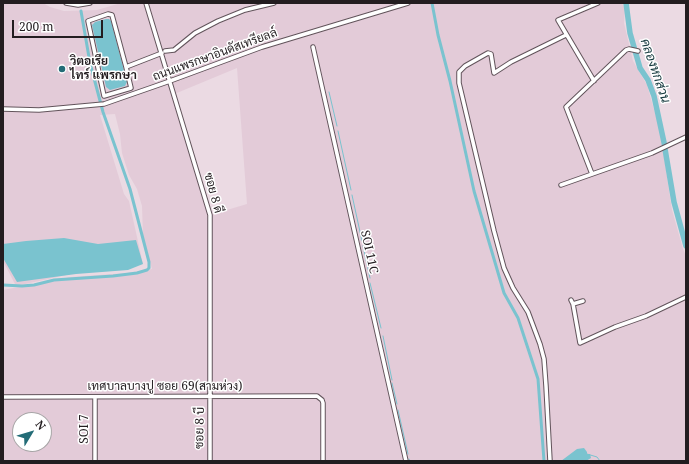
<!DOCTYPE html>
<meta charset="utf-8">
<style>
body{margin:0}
#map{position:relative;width:689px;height:464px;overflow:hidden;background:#ebdae3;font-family:"Noto Serif",serif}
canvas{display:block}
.frame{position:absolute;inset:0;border:4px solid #231d20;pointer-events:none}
.north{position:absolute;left:12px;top:412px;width:40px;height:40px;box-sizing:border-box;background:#fff;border:1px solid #a7a5a6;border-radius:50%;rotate:52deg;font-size:11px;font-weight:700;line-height:16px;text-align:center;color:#231d20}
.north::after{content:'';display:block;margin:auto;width:14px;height:18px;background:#236c77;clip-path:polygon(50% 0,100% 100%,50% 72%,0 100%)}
.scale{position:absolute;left:12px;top:20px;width:91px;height:18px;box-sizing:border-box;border:2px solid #231d20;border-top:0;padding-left:5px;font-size:12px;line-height:14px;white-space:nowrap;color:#231d20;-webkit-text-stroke:3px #fff;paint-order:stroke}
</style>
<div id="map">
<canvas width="689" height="464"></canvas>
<div class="frame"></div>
<div class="north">N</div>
<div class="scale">200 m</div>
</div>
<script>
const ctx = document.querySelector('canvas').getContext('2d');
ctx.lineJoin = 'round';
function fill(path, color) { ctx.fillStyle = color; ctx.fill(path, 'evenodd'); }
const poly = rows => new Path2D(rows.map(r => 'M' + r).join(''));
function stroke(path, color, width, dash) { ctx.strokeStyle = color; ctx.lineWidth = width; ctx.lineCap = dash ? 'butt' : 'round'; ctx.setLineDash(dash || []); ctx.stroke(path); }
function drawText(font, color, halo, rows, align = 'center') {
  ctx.font = font + ' "Noto Serif",Sarabun,serif'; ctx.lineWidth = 3; ctx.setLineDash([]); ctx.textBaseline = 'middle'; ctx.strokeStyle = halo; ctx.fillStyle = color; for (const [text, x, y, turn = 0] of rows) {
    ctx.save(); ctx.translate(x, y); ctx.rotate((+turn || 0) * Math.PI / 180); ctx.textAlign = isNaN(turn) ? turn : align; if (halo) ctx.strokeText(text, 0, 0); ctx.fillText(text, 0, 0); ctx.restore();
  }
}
fill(poly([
 [3,3,43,3,50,7,64,11,97,10,121,3,622,3,625,9,624,23,633,61,647,85,660,130,672,210,683,249,686,256,686,461,3,461,3,290,71,277,127,273,152,269,143,236,142,206,137,189,129,175,122,153,120,134,115,114,100,115,124,194,129,201,143,264,71,274,16,286,3,261],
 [237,68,247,204,210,215,172,95],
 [20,420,44,420,44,444,20,444]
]), '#e3cbd8');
fill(poly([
 [106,19,109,19,111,21,127,82,125,86,110,90,106,87,92,25,95,22],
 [64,238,98,244,136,240,143,264,128,270,76,274,17,282,3,258,3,244,26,241],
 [584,448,587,452,587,454,590,454,591,458,586,461,561,461,577,449]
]), '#7ac3cf');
stroke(poly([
 [329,92,337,126],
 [338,131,351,190],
 [352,195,362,241],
 [363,246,370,278],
 [370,283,381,328],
 [383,336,392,380],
 [392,383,397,404],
 [398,410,408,454],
 [587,454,597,457,600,461],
 [409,459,410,461]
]), '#7ac3cf', 1);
stroke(poly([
 [432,3,438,35,450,81,474,191,504,293,518,318,538,379,544,461],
 [3,285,22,286,34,285,54,280,113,276,137,273,147,270,149,268,149,262,130,189,103,112,90,63,81,11]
]), '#7ac3cf', 3);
stroke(poly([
 [626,3,630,33,640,68,648,80,654,96,665,147],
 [665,149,674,202,686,246]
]), '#7ac3cf', 5.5);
const minor = poly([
 [66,3,78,5,90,3],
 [146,3,210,215,210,461],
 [313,47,406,461],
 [165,51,174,50,195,33,218,21,245,10,274,3],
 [126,67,131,88,104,96,88,21,108,14,112,15,126,67,162,53],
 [594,81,558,20,598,3],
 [3,109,39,110,104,104,170,81,262,47,408,3],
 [592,174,566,107,626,50,629,49,638,51],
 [561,185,652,153,686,137],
 [571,300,573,304,580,343,615,327,646,316,686,297],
 [573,304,583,301],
 [3,397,317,396,322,400,323,403,323,461],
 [95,461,95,397],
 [550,461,546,386,544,359,540,344,528,312,513,288,504,268,494,231,464,104,459,83,459,72,465,66,488,53,491,54,494,73,511,62,566,35]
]);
stroke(minor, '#62545b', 5.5);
stroke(minor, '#fff', 3.5);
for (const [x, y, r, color] of [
 [62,69,4,"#236c77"]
]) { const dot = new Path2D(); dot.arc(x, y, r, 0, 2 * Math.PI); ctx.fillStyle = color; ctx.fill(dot); stroke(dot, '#fff', 1.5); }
drawText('12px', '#231d20', '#fff', [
 ["ถนนแพรกษาอินดัสเทรียลล์",215,55,-20],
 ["ซอย 8 ดี",213,193,75],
 ["SOI 11C",369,252,78],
 ["เทศบาลบางปู ซอย 69(สามห่วง)",165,387],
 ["ซอย 8 บี",200,428,-89],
 ["SOI 7",85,429,-90]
]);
drawText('bold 12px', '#231d20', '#fff', [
 ["วิตอเรีย",70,62],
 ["ไทร์ แพรกษา",70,76]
], 'left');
drawText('italic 13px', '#163a3f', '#fff', [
 ["คลองหกส่วน",655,71,71]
]);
</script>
